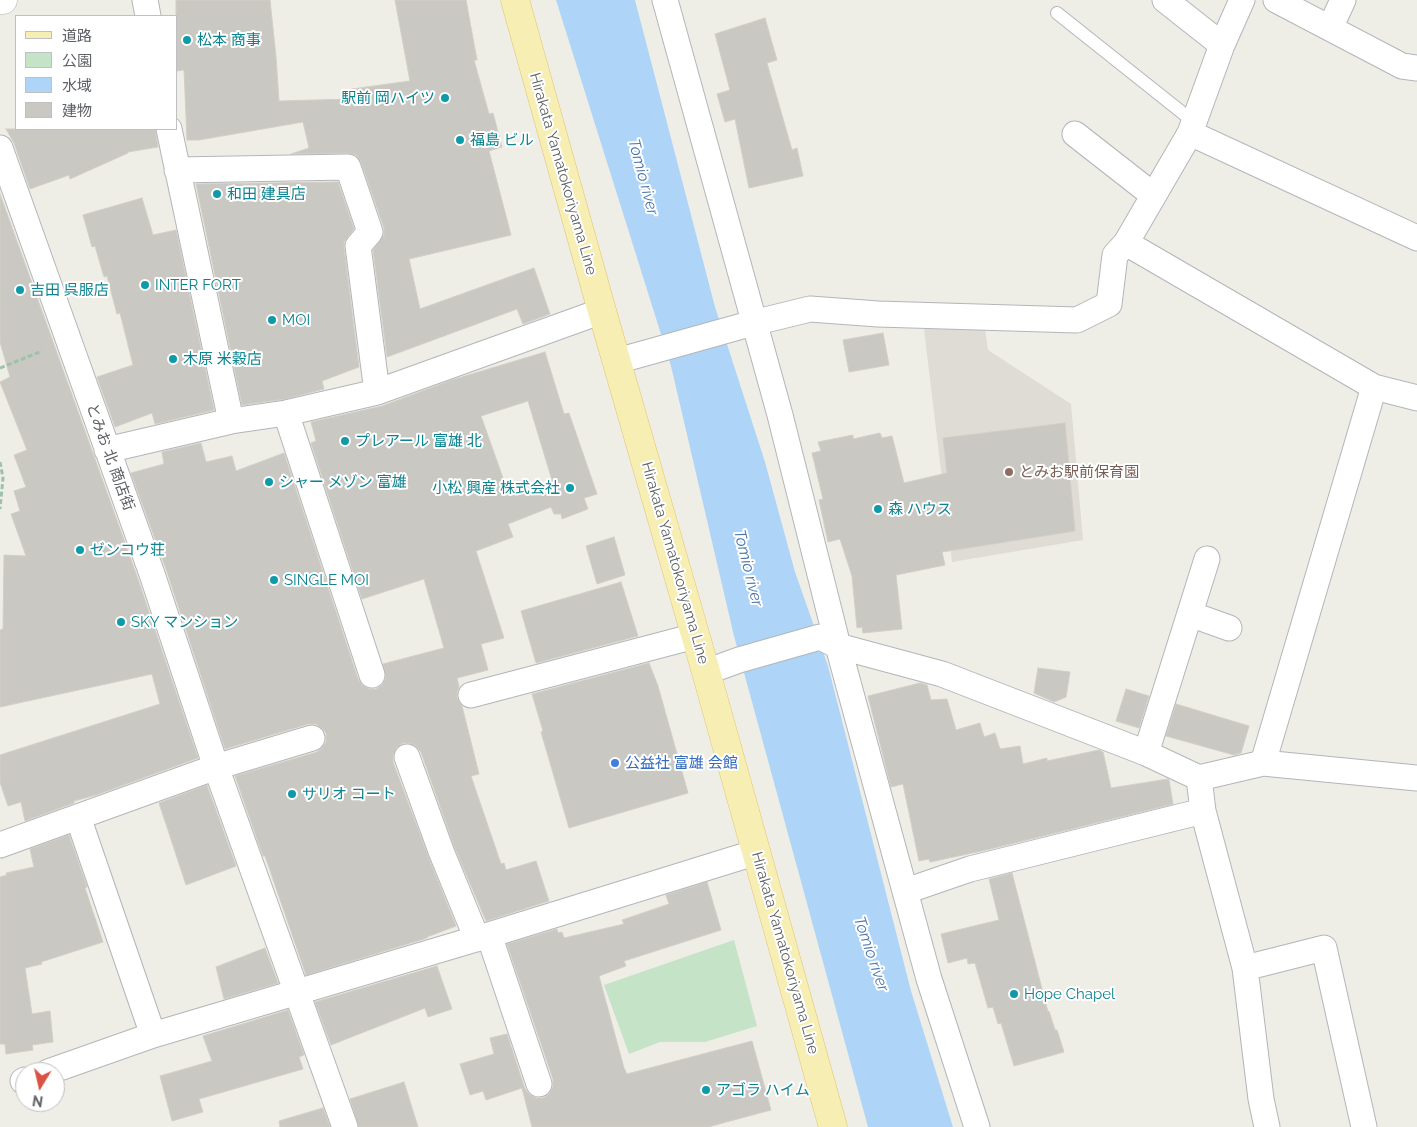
<!DOCTYPE html>
<meta charset="utf-8">
<style>
body{margin:0}
#map{position:relative;width:1417px;height:1127px;overflow:hidden;background:#eeede6;font-family:Raleway,"Noto Sans JP",sans-serif}
canvas{display:block}
.legend{position:absolute;left:15px;top:15px;width:162px;height:115px;box-sizing:border-box;background:#fff;border:1px solid #bfc0c1;margin:0;padding:6px 9px;list-style:none;font-size:15px;color:#5e6165}
.legend li{display:flex;align-items:center;gap:10px;height:25px}
.legend b{width:25px;border:1px solid #bfc0c1}
.north{position:absolute;left:15px;top:1062px;width:50px;height:50px;box-sizing:border-box;background:#fff;border:1px solid #bfc0c1;border-radius:50%;rotate:189deg;font-size:14px;font-weight:700;line-height:20px;text-align:center;color:#5e6165}
.north::after{content:'';display:block;margin:auto;width:18px;height:22px;background:#d85343;clip-path:polygon(50% 0,100% 100%,50% 72%,0 100%)}
</style>
<div id="map">
<canvas width="1417" height="1127"></canvas>
<ul class="legend">
<li><b style="height:6px;background:#f7eeb3"></b>道路</li>
<li><b style="height:14px;background:#c5e3c6"></b>公園</li>
<li><b style="height:14px;background:#aed5f7"></b>水域</li>
<li><b style="height:14px;background:#cac8c3"></b>建物</li>
</ul>
<div class="north">N</div>
</div>
<script>
const ctx = document.querySelector('canvas').getContext('2d');
ctx.lineJoin = 'round';
function fill(path, color) { ctx.fillStyle = color; ctx.fill(path, 'evenodd'); }
const poly = rows => new Path2D(rows.map(r => 'M' + r).join(''));
function stroke(path, color, width, dash) { ctx.strokeStyle = color; ctx.lineWidth = width; ctx.lineCap = dash ? 'butt' : 'round'; ctx.setLineDash(dash || []); ctx.stroke(path); }
function drawText(font, color, halo, rows, align = 'center') {
  ctx.font = font + ' Raleway,"Noto Sans JP",sans-serif'; ctx.lineWidth = 4; ctx.setLineDash([]); ctx.textBaseline = 'middle'; ctx.strokeStyle = halo; ctx.fillStyle = color; for (const [text, x, y, turn = 0] of rows) {
    ctx.save(); ctx.translate(x, y); ctx.rotate((+turn || 0) * Math.PI / 180); ctx.textAlign = isNaN(turn) ? turn : align; if (halo) ctx.strokeText(text, 0, 0); ctx.fillText(text, 0, 0); ctx.restore();
  }
}
fill(poly([
 [923,321,984,323,988,350,1071,404,1083,540,952,562]
]), '#dedcd5');
fill(poly([
 [734,940,757,1026,705,1042,660,1042,629,1054,604,985]
]), '#c5e3c6');
fill(poly([
 [556,0,635,0,715,307,765,462,795,572,828,666,911,991,953,1127,868,1127,734,636,671,366]
]), '#aed5f7');
const building = poly([
 [176,0,270,0,276,57,279,101,351,99,352,89,410,81,395,0,466,0,477,60,474,60,489,114,493,113,502,147,489,151,511,235,409,259,420,309,534,268,550,314,523,324,517,309,387,357,373,250,384,235,384,228,361,162,356,155,348,153,291,154,309,148,303,122,199,140,187,140,184,70,176,71,176,0],
 [765,18,777,60,767,63,792,150,797,148,803,176,749,188,735,119,725,122,717,94,730,90,715,34,765,18],
 [6,129,155,129,158,147,128,152,128,153,70,179,69,175,30,189,14,143,6,129],
 [338,182,354,229,344,242,344,248,359,367,322,381,324,389,285,399,242,405,196,184,338,182],
 [0,194,138,579,198,758,96,795,74,801,74,803,25,821,21,802,8,806,0,782,0,755,160,704,152,674,0,707,0,630,3,629,4,555,26,556,11,514,20,511,14,491,26,487,14,455,27,450,0,382,10,377,0,342,0,194],
 [142,198,153,235,176,230,214,410,155,424,152,413,115,427,97,377,133,365,120,313,117,314,107,276,104,277,95,246,92,247,83,215,142,198],
 [883,333,889,365,849,372,843,340,883,333],
 [545,352,564,414,569,413,597,494,584,498,588,509,562,519,561,514,554,514,551,507,508,524,513,537,476,551,504,638,481,644,488,670,457,678,459,687,457,692,457,698,462,706,479,774,471,776,501,864,504,863,506,870,536,861,549,901,486,921,454,846,421,752,416,746,409,743,403,743,396,748,393,755,393,762,428,856,456,926,427,937,427,938,306,975,265,856,263,856,235,776,317,752,322,748,326,742,326,733,322,728,316,724,308,724,225,749,166,569,131,473,164,464,162,452,201,443,206,462,232,456,236,471,284,453,358,679,363,686,370,689,376,689,382,685,386,678,383,664,444,648,424,579,362,599,311,443,316,441,311,422,382,406,452,380,545,352],
 [528,401,552,480,509,495,481,416,528,401],
 [1065,423,1075,531,942,552,945,565,896,575,902,629,863,633,862,627,857,628,852,576,840,539,828,542,819,500,823,499,812,453,821,451,818,442,853,435,853,439,880,433,882,438,892,436,904,483,947,473,943,438,1065,423],
 [614,537,625,575,597,584,586,546,614,537],
 [621,582,638,636,536,663,521,611,621,582],
 [649,663,658,686,688,793,569,828,541,732,543,731,532,694,649,663],
 [1038,668,1070,672,1066,697,1054,702,1034,693,1038,668],
 [920,683,927,685,931,700,947,699,956,730,980,723,984,737,995,733,1000,749,1020,746,1023,764,1047,758,1047,761,1099,750,1103,752,1111,788,1168,779,1169,780,1173,804,982,851,930,862,929,859,919,861,903,784,891,787,868,696,920,683],
 [1126,689,1149,696,1139,728,1116,721,1126,689],
 [1176,704,1249,726,1241,753,1234,755,1166,736,1176,704],
 [207,785,236,866,186,885,159,803,207,785],
 [69,835,87,887,85,888,103,942,41,962,42,964,25,968,32,1014,50,1011,53,1042,32,1045,33,1050,6,1054,5,1044,0,1044,0,877,7,875,6,873,34,867,30,849,69,835],
 [1012,873,1048,1012,1049,1011,1055,1030,1057,1030,1064,1052,1014,1066,1001,1023,998,1024,993,1007,988,1008,975,963,968,964,967,958,948,963,941,934,999,920,989,879,1012,873],
 [707,882,721,930,624,961,626,966,599,976,624,1068,627,1074,752,1041,771,1110,708,1127,532,1127,522,1088,486,1100,483,1091,470,1095,460,1064,494,1054,490,1038,507,1034,525,1089,529,1094,536,1098,543,1098,549,1094,553,1087,553,1079,507,944,557,929,558,933,562,932,564,938,624,924,622,920,669,904,666,895,707,882],
 [265,948,278,983,224,999,216,967,265,948],
 [437,966,452,1009,428,1017,425,1008,331,1045,315,1002,437,966],
 [288,1010,304,1055,299,1057,303,1069,199,1099,203,1112,172,1121,160,1076,212,1061,203,1036,288,1010],
 [404,1082,418,1127,359,1127,350,1099,404,1082],
 [323,1108,330,1127,280,1127,279,1121,323,1108]
]);
fill(building, '#cac8c3');
stroke(building, '#d3cfc5', 1);
const service = poly([
 [1057,13,1194,122]
]);
const minor = poly([
 [145,0,148,16],
 [665,0,780,415,838,646,929,979,977,1127],
 [1165,0,1222,45],
 [1276,0,1402,66,1417,68],
 [1330,28,1343,0],
 [169,129,231,421],
 [1190,133,1417,238],
 [1075,134,1153,195],
 [0,148,152,574,216,767,345,1127],
 [177,170,348,167,370,232,358,246,377,392],
 [617,361,753,323,810,309,878,314,1077,320,1109,304,1115,255,1126,243,1190,133,1222,45,1242,0],
 [1374,387,1417,398],
 [286,413,372,675],
 [107,450,231,421,286,413,377,392,602,311],
 [1190,614,1229,628],
 [706,672,739,660,820,637,838,646,942,674,1146,753,1199,778,1263,763,1374,387,1126,243],
 [471,695,695,636],
 [1146,753,1207,559],
 [407,757,441,851,477,939],
 [1263,763,1417,778],
 [1199,778,1203,811,1245,968,1261,1099,1267,1127],
 [78,817,153,1035],
 [0,845,216,767,312,738],
 [906,891,970,869,1203,811],
 [489,935,539,1084],
 [1245,968,1324,948,1364,1127],
 [48,1072,153,1035,489,935,757,852],
 [23,1081,25,1080]
]);
const tertiary = poly([
 [0,0,3,0]
]);
const primary = poly([
 [515,0,602,311,706,672,833,1127]
]);
stroke(service, '#b3b6b9', 14);
stroke(minor, '#b3b6b9', 27);
stroke(tertiary, '#b3b6b9', 29);
stroke(primary, '#e4c56a', 29);
stroke(poly([
 [0,368,42,351],
 [0,462,3,478,0,509]
]), '#9ec2a9', 3, [5, 2.5]);
stroke(service, '#fff', 12);
stroke(minor, '#fff', 25);
stroke(tertiary, '#fff', 28);
stroke(primary, '#f7eeb3', 28);
for (const [x, y, r, color] of [
 [187,40,5,"#0f9aa8"],
 [445,98,5,"#0f9aa8"],
 [460,140,5,"#0f9aa8"],
 [217,194,5,"#0f9aa8"],
 [145,285,5,"#0f9aa8"],
 [20,290,5,"#0f9aa8"],
 [272,320,5,"#0f9aa8"],
 [173,359,5,"#0f9aa8"],
 [345,441,5,"#0f9aa8"],
 [1009,472,5,"#8d6e63"],
 [269,482,5,"#0f9aa8"],
 [570,488,5,"#0f9aa8"],
 [878,509,5,"#0f9aa8"],
 [80,550,5,"#0f9aa8"],
 [274,580,5,"#0f9aa8"],
 [121,622,5,"#0f9aa8"],
 [615,763,5,"#3f7fe0"],
 [292,794,5,"#0f9aa8"],
 [1014,994,5,"#0f9aa8"],
 [706,1090,5,"#0f9aa8"]
]) { const dot = new Path2D(); dot.arc(x, y, r, 0, 2 * Math.PI); ctx.fillStyle = color; ctx.fill(dot); stroke(dot, '#fff', 2); }
drawText('15px', '#0d838f', '#fff', [
 ["松本 商事",197,40],
 ["駅前 岡ハイツ",435,98,"right"],
 ["福島 ビル",470,140],
 ["和田 建具店",227,194],
 ["INTER FORT",155,285],
 ["吉田 呉服店",30,290],
 ["MOI",282,320],
 ["木原 米穀店",183,359],
 ["プレアール 富雄 北",355,441],
 ["シャー メゾン 富雄",279,482],
 ["小松 興産 株式会社",560,488,"right"],
 ["森 ハウス",888,509],
 ["ゼンコウ荘",90,550],
 ["SINGLE MOI",284,580],
 ["SKY マンション",131,622],
 ["サリオ コート",302,794],
 ["Hope Chapel",1024,994],
 ["アゴラ ハイム",716,1090]
], 'left');
drawText('15px', '#5e6165', '#fff', [
 ["Hirakata Yamatokoriyama Line",563,174,74],
 ["とみお 北 商店街",110,457,70],
 ["Hirakata Yamatokoriyama Line",675,563,74],
 ["Hirakata Yamatokoriyama Line",785,953,74]
]);
drawText('15px', '#785e54', '#fff', [
 ["とみお駅前保育園",1019,472]
], 'left');
drawText('15px', '#366cbe', '#fff', [
 ["公益社 富雄 会館",625,763]
], 'left');
drawText('italic 16px', '#4c76a7', '#fff', [
 ["Tomio river",643,177,75],
 ["Tomio river",748,568,76],
 ["Tomio river",871,954,71]
]);
</script>
